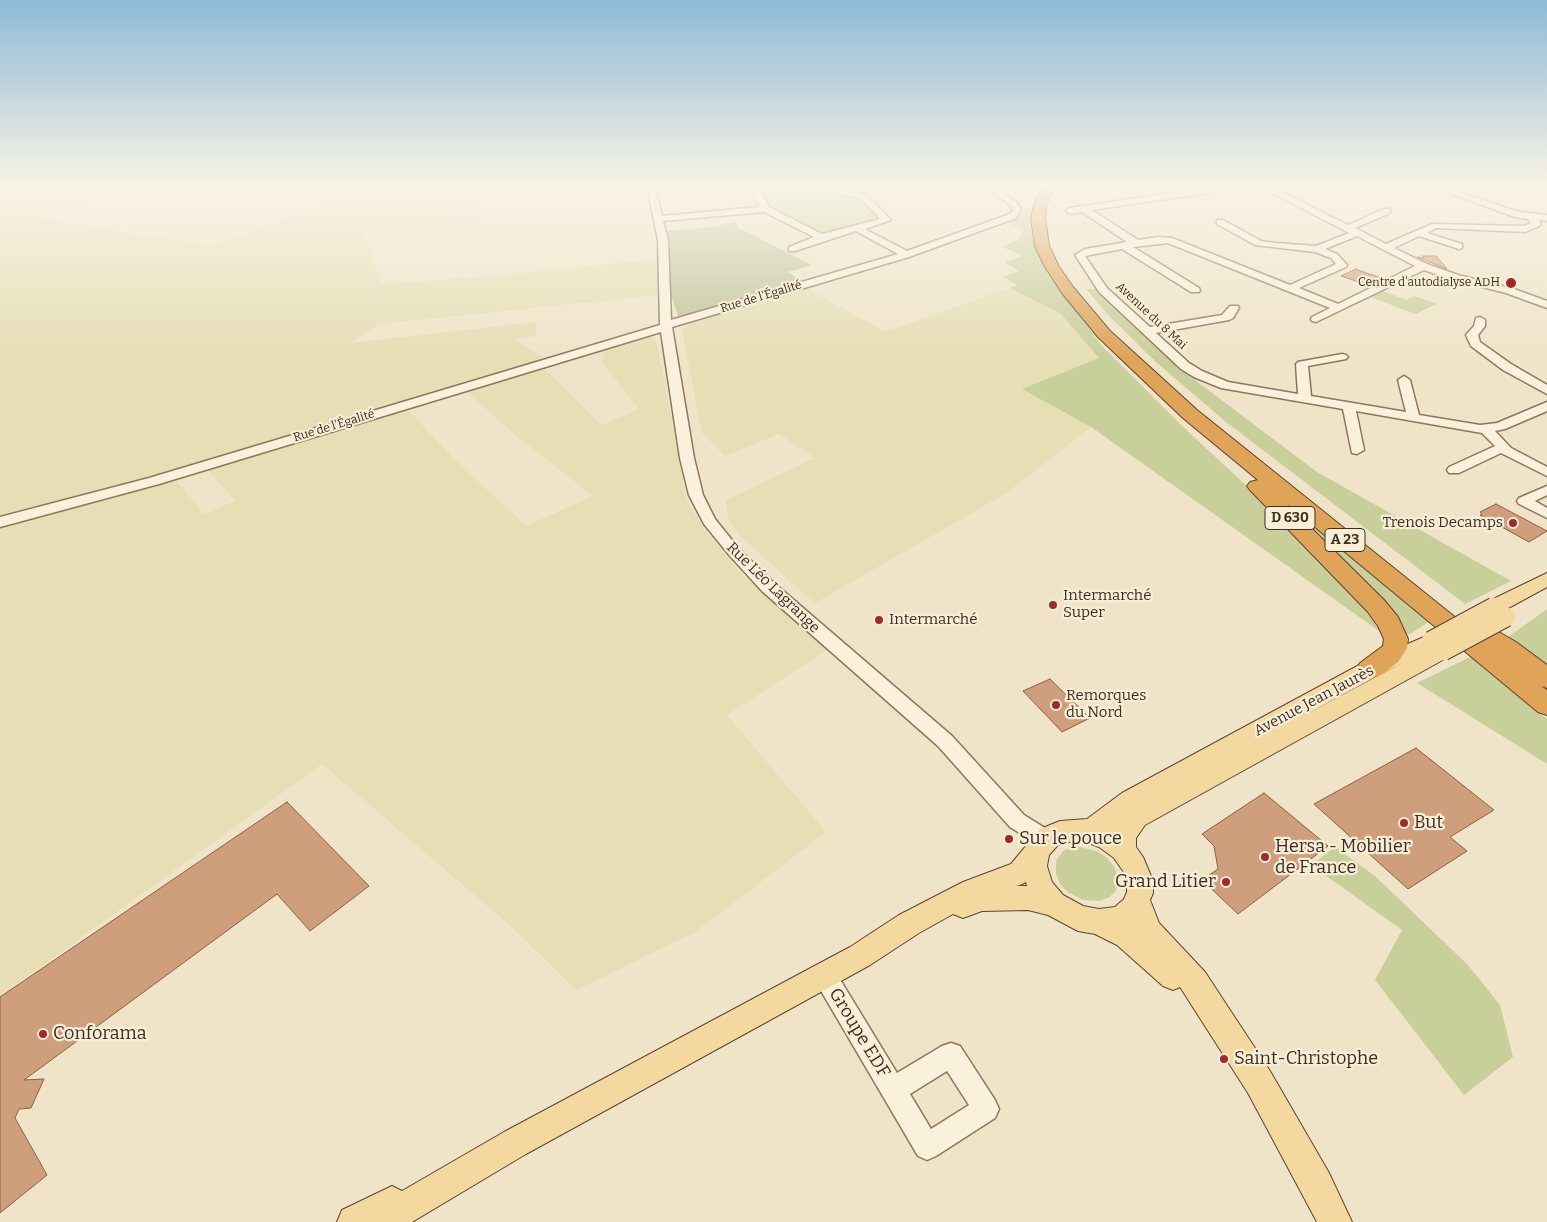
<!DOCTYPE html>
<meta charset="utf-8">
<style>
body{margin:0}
canvas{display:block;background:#f0e4c8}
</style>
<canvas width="1547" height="1222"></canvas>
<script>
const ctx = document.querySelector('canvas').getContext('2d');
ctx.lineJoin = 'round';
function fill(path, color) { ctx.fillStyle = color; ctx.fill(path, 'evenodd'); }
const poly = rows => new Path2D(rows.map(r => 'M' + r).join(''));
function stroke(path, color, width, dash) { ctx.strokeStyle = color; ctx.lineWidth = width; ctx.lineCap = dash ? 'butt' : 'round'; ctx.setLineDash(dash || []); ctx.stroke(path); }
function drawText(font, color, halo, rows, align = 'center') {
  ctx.font = font + ' Bitter,serif'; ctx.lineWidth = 4.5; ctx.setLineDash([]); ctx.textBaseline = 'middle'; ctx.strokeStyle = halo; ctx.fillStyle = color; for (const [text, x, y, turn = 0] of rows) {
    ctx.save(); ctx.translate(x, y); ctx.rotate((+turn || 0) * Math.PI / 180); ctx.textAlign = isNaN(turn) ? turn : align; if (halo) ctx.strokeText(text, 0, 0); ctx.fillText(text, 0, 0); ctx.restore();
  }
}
fill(poly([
 [15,187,135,187,36,218,210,245,327,205,403,187,477,187,476,219,364,232,381,284,495,276,657,259,659,295,379,324,349,343,536,322,536,336,515,339,547,360,164,477,0,519,0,191],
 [803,286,885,332,1009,288,1060,313,1099,358,1023,389,1091,427,1005,494,815,603,741,537,728,517,726,500,815,458,779,434,725,456,702,433,682,330,694,321],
 [650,334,657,343,687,501,704,529,739,571,827,650,727,715,826,832,695,932,576,990,514,929,322,764,0,996,0,526,175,479,204,514,235,501,208,470,405,407,456,461,526,526,593,496,518,437,463,389,542,366,602,425,639,409,603,363,604,347]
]), '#e6deb5');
fill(poly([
 [757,187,835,187,842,194,860,197,880,217,880,220,849,227,824,235,777,213,769,206],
 [1028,208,1031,208,1030,225,1033,241,1048,275,1102,346,1181,425,1263,501,1293,508,1429,622,1410,634,1389,638,1091,427,1022,389,1099,358,1060,313,1009,288,1018,285,1003,277,1019,271,1004,262,1023,256,1002,247,1020,239,1023,230,1006,222,1021,216],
 [1086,289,1095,289,1187,374,1317,472,1511,581,1465,604,1226,422,1156,362,1110,317],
 [1383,291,1406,300,1415,296,1437,304,1415,314,1371,297],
 [1547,609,1547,666,1508,637],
 [1472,656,1547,719,1547,764,1417,683],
 [1076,846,1097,851,1106,857,1113,865,1117,874,1118,884,1115,892,1108,898,1099,901,1083,900,1068,892,1060,884,1056,874,1056,861,1063,851],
 [1335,847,1375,876,1468,965,1500,1005,1513,1057,1464,1095,1375,980,1402,930,1311,865]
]), '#c9cf9b');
fill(poly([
 [734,222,738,225,737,227,812,265,788,272,803,282,679,318,669,290,667,260,669,260,670,243,667,231,713,227]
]), '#bfc49a');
const building = poly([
 [1423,256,1436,256,1447,269,1417,257,1424,258,1423,256],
 [1356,269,1361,271,1384,279,1370,286,1341,276,1356,269],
 [1496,504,1547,531,1529,542,1480,515,1482,514,1480,512,1496,504],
 [1050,679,1090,718,1062,732,1023,691,1050,679],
 [1416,748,1494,810,1450,837,1467,851,1408,889,1314,804,1416,748],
 [1264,793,1328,846,1238,914,1202,880,1218,869,1214,846,1202,834,1264,793],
 [287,802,369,886,310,931,277,894,24,1080,44,1079,31,1108,19,1109,15,1118,47,1175,0,1213,0,997,287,802]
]);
fill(building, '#cf9f7d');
stroke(building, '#8d5f41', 1);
const minor = poly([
 [647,187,655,187,662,216,759,207,750,187,758,187,769,207,822,234,880,219,861,199,842,195,836,187,845,187,848,191,867,195,891,220,865,229,907,251,1010,214,1013,210,1010,205,986,187,996,187,1018,204,1021,210,1016,218,909,257,672,327,694,458,703,495,715,519,740,550,774,583,952,736,1024,815,1053,833,1056,839,1053,845,1046,848,1039,845,1010,827,938,746,762,591,730,556,704,524,689,495,680,458,661,332,159,484,0,527,0,517,149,478,660,325,658,240,647,187],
 [764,212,814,237,789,247,789,251,795,251,856,231,898,254,671,320,668,240,663,221,764,212],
 [1210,187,1231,187,1227,190,1092,210,1138,240,1158,237,1172,238,1290,285,1336,264,1331,258,1315,252,1255,245,1217,224,1217,220,1223,220,1261,241,1276,243,1316,246,1349,233,1261,187,1272,187,1348,225,1384,209,1390,209,1390,213,1355,228,1386,244,1432,224,1524,226,1531,223,1528,219,1515,217,1433,187,1445,187,1519,212,1547,215,1547,221,1538,220,1541,224,1539,226,1525,232,1436,228,1427,233,1462,244,1462,248,1459,249,1419,236,1394,248,1427,264,1458,275,1514,289,1547,301,1547,308,1506,293,1450,279,1424,270,1316,322,1312,321,1311,319,1312,317,1330,308,1168,243,1133,247,1199,288,1200,290,1199,292,1191,292,1122,249,1085,256,1107,288,1150,327,1222,315,1230,306,1238,306,1239,308,1233,318,1229,320,1156,333,1189,363,1202,371,1228,382,1298,394,1296,364,1298,362,1342,354,1346,355,1348,357,1346,359,1308,366,1311,396,1406,412,1398,380,1404,376,1410,380,1419,415,1480,425,1497,423,1547,402,1547,411,1505,429,1495,431,1511,448,1547,467,1547,476,1501,453,1459,473,1449,473,1447,470,1449,467,1495,446,1482,433,1356,411,1364,450,1357,454,1352,453,1343,409,1221,388,1194,377,1181,369,1099,292,1075,255,1085,249,1127,242,1082,212,1070,214,1066,211,1070,208,1210,187],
 [1357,236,1415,266,1338,304,1299,288,1346,267,1347,265,1337,254,1325,249,1357,236],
 [1480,317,1485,320,1485,326,1478,335,1480,342,1511,364,1547,385,1547,394,1503,370,1471,346,1466,335,1474,326,1476,318,1480,317],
 [1547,486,1547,495,1535,501,1547,508,1547,518,1519,504,1517,501,1519,498,1547,486],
 [825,965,833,968,897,1073,942,1046,951,1043,960,1046,995,1100,999,1109,995,1118,936,1156,927,1160,918,1156,817,984,814,976,817,968,825,965],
 [947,1071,969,1105,931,1129,910,1094,947,1071]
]);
const major = poly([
 [1547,573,1547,587,1501,612,1494,614,1487,612,1484,607,1487,602,1547,573],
 [1431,634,1438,636,1441,641,1439,645,1450,646,1453,651,1450,656,1145,825,1136,838,1136,847,1143,857,1153,881,1153,893,1150,900,1159,923,1205,972,1270,1071,1329,1173,1352,1222,1317,1222,1248,1093,1180,987,1173,990,1163,986,1117,945,1095,934,1078,931,1048,915,1028,910,982,911,963,918,953,914,919,933,870,965,526,1154,412,1222,337,1222,342,1210,392,1186,402,1191,504,1132,850,947,899,915,963,882,1011,864,1040,829,1060,821,1087,819,1122,793,1361,664,1431,634],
 [1404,662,1296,720,1377,676,1404,662],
 [1073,841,1086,842,1099,847,1114,858,1123,871,1127,881,1127,892,1124,899,1115,907,1099,909,1083,906,1063,895,1052,882,1047,866,1049,855,1058,845,1073,841],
 [1026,882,1027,886,1016,886,1020,885,1026,882]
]);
const highway = poly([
 [1042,187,1054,187,1046,205,1045,218,1049,246,1059,267,1073,287,1110,331,1197,410,1466,626,1476,621,1485,624,1516,642,1547,665,1547,688,1541,686,1547,690,1547,715,1538,712,1286,503,1384,600,1398,617,1408,639,1407,648,1398,662,1378,677,1369,679,1360,677,1356,670,1360,663,1383,646,1384,639,1378,626,1368,612,1250,490,1247,486,1250,482,1258,480,1183,418,1098,337,1062,293,1045,267,1035,246,1031,218,1034,205,1042,187]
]);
stroke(minor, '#8d765c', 3);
stroke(major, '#5b4430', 2);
stroke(highway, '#5b4430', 2);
fill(minor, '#faf1dc');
fill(major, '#f3d9a0');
fill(highway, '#e0a458');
const majorBridge = poly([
 [1431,641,1494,607],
 [1443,651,1506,617]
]);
stroke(majorBridge, '#5b4430', 21, []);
stroke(majorBridge, '#f3d9a0', 19);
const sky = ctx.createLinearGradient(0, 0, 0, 358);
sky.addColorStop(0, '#8fbad6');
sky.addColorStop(0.52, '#f8f3e6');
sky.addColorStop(1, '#f8f3e600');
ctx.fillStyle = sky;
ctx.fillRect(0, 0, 1547, 358);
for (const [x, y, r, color] of [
 [1511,283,6,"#9e2a2b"],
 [1513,523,5,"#9e2a2b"],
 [1053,605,5,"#9e2a2b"],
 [879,620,5,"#9e2a2b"],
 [1056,705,5,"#9e2a2b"],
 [1404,823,5,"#9e2a2b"],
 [1009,839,5,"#9e2a2b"],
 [1265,857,5,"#9e2a2b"],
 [1226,882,5,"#9e2a2b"],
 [43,1034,5,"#9e2a2b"],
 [1224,1059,5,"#9e2a2b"]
]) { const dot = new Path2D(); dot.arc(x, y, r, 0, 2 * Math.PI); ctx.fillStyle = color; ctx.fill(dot); stroke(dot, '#f7eed8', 2); }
drawText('12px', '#3d2e20', '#f7eed8', [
 ["Centre d'autodialyse ADH",1500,283]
], 'right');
drawText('12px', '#3d2e20', '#f7eed8', [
 ["Rue de l'Égalité",761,297,-17],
 ["Avenue du 8 Mai",1151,316,43],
 ["Rue de l'Égalité",334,426,-17]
]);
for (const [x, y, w] of [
 [1290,518,50],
 [1345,540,40]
]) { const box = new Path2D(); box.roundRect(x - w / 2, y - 11.5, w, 23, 4); ctx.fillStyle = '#f7eed8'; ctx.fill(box); stroke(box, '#3d2e20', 1); }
drawText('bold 14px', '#3d2e20', null, [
 ["D 630",1290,518],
 ["A 23",1345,540]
]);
drawText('15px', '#3d2e20', '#f7eed8', [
 ["Trenois Decamps",1503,523,"right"],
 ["Intermarché",1063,596],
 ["Super",1063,613],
 ["Intermarché",889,620],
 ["Remorques",1066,696],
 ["du Nord",1066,713]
], 'left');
drawText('15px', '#3d2e20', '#f7eed8', [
 ["Rue Léo Lagrange",773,588,44],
 ["Avenue Jean Jaurès",1314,701,-28]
]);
drawText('18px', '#3d2e20', '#f7eed8', [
 ["But",1414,823],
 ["Sur le pouce",1019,839],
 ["Hersa - Mobilier",1275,847],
 ["de France",1275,868],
 ["Grand Litier",1216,882,"right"],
 ["Conforama",53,1034],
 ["Saint-Christophe",1234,1059]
], 'left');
drawText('18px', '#3d2e20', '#f7eed8', [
 ["Groupe EDF",859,1033,59]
]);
</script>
